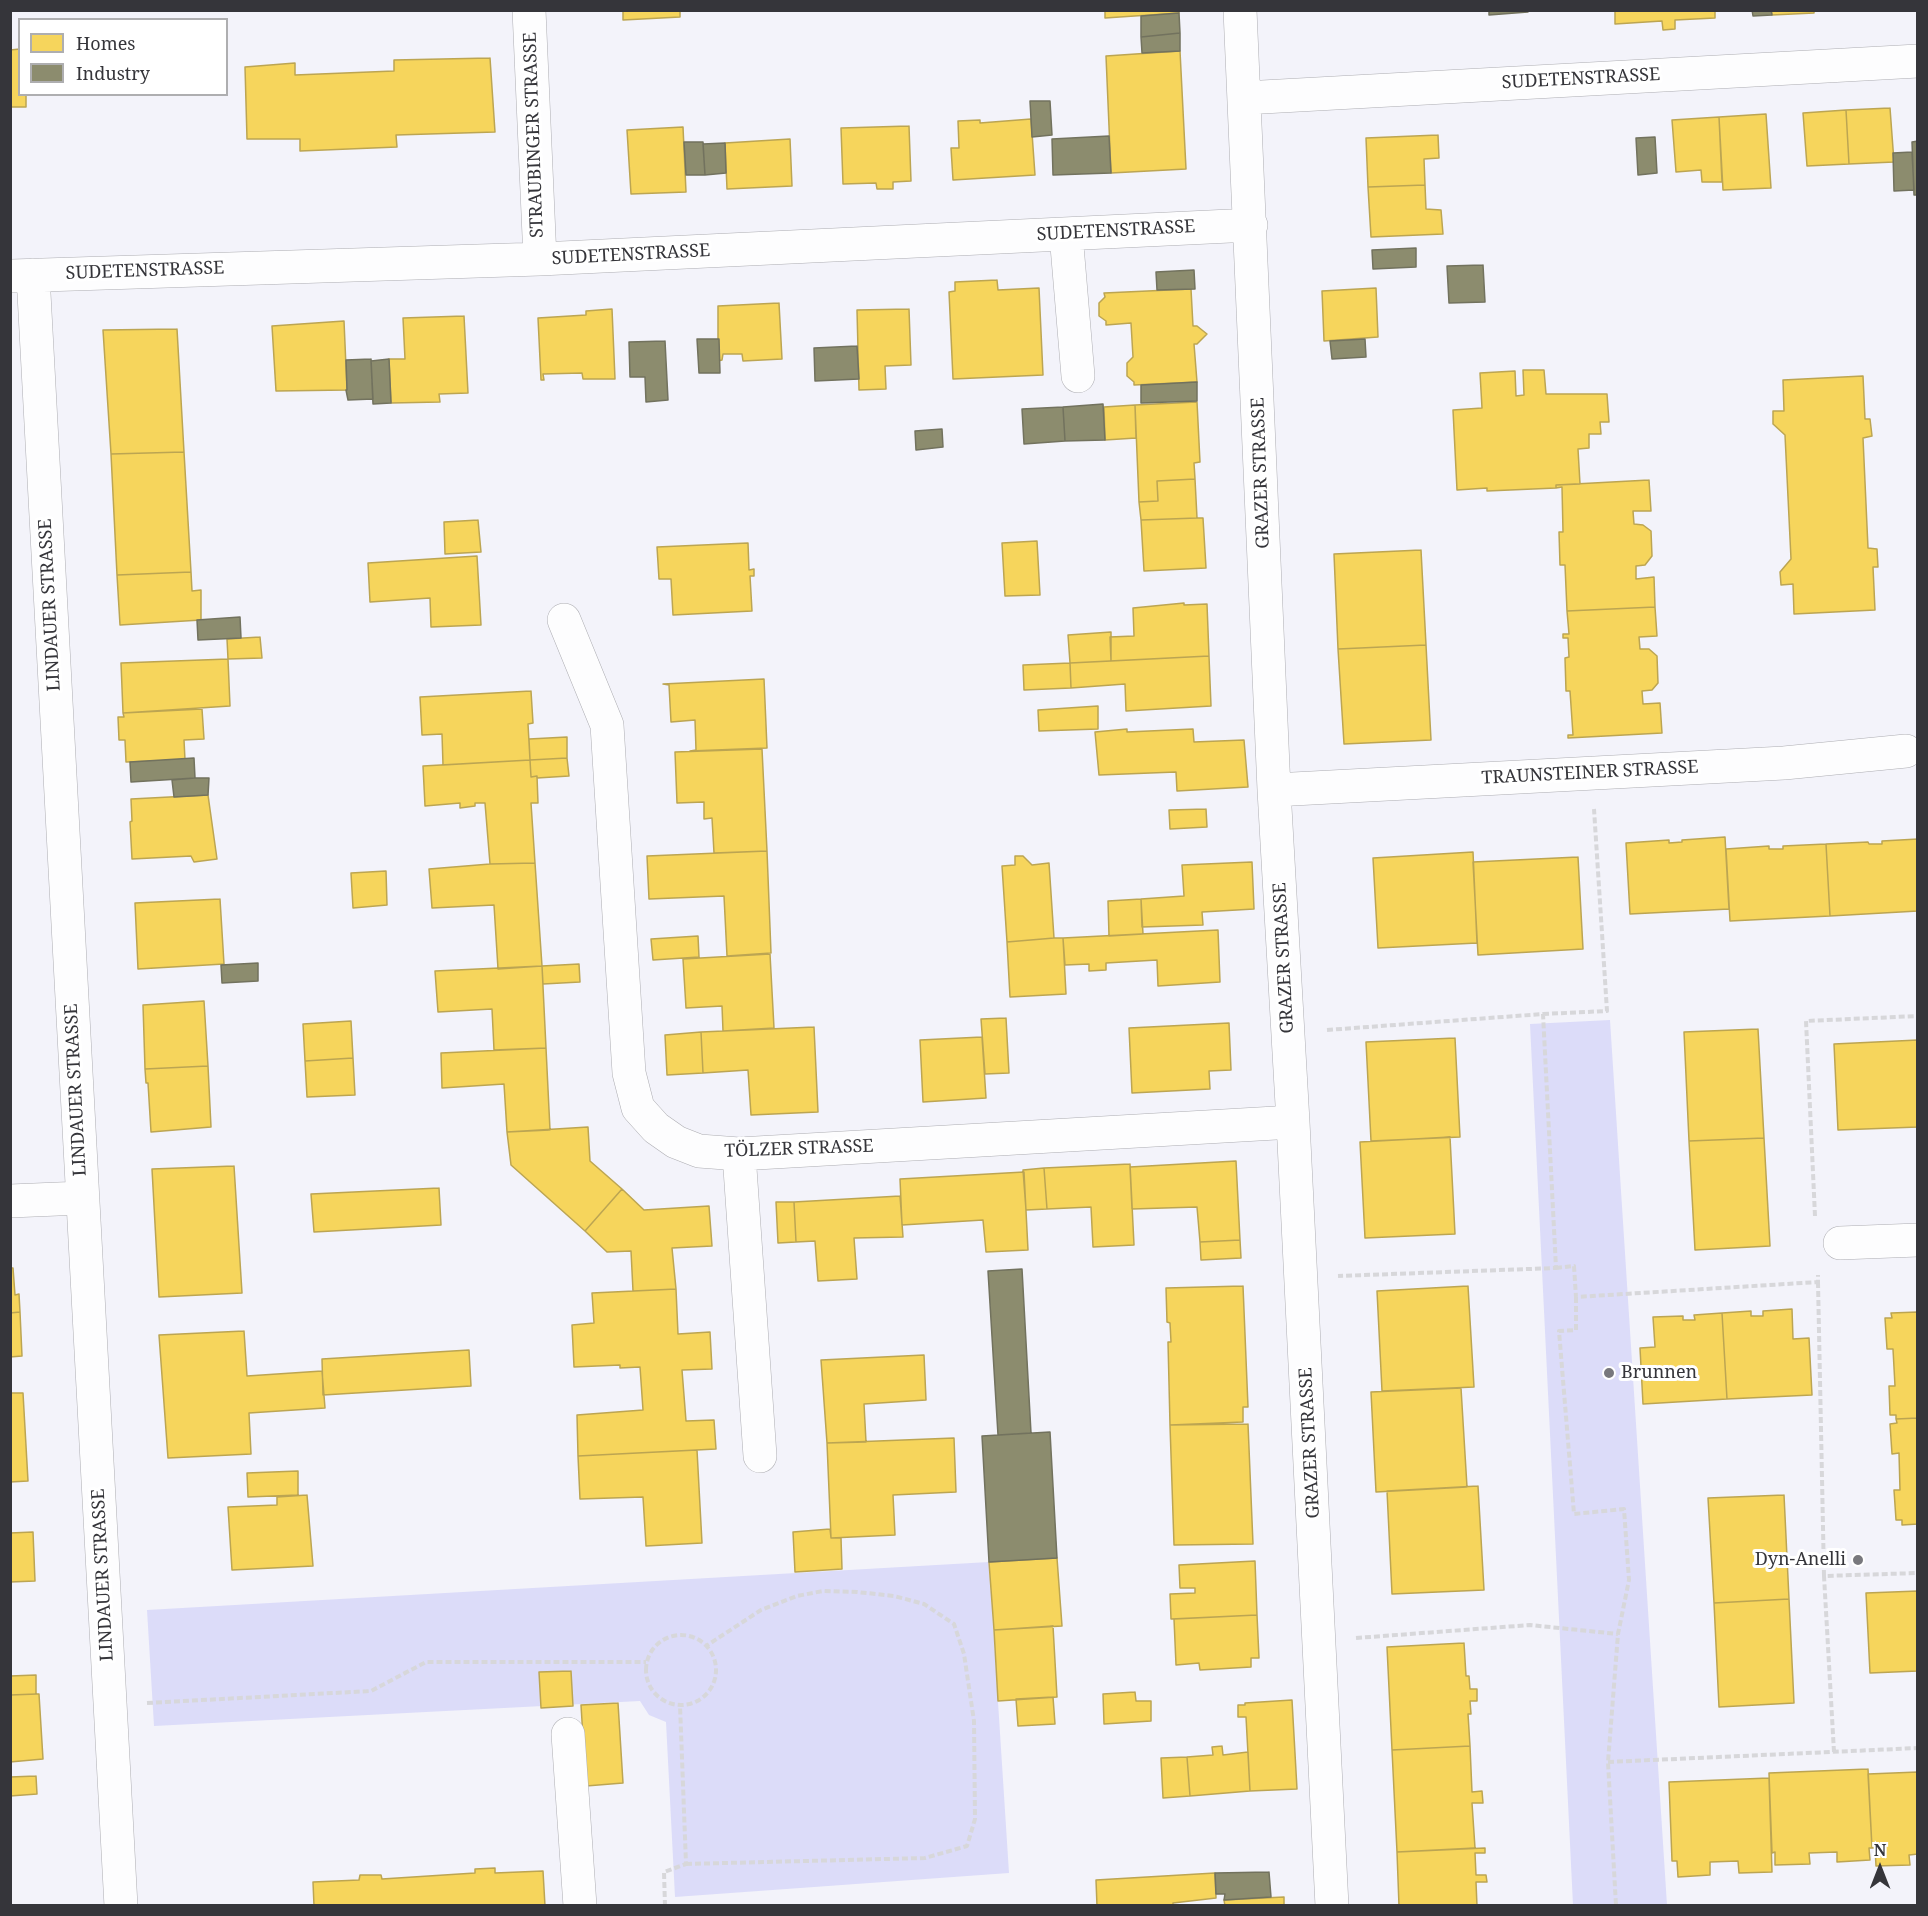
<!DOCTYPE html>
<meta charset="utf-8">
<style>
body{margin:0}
#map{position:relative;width:1928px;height:1916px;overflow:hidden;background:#f3f3fa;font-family:"Noto Serif",serif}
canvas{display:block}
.frame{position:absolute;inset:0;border:12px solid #35353a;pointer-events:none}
.legend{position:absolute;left:18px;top:18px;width:210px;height:78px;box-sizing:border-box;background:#fff;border:2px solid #aeaeb0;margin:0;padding:8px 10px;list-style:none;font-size:18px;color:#35353a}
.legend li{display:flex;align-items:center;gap:12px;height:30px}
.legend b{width:30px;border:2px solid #aeaeb0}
.north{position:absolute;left:1850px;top:1838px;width:60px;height:60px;-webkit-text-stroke:4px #fff;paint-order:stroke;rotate:0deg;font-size:16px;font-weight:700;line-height:24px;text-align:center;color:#35353a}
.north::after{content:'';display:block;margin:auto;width:21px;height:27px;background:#35353a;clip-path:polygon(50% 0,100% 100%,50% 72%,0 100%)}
</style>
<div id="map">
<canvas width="1928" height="1916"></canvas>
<div class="frame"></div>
<ul class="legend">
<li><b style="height:16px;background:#f6d55c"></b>Homes</li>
<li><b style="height:16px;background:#8c8c6e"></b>Industry</li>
</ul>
<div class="north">N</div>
</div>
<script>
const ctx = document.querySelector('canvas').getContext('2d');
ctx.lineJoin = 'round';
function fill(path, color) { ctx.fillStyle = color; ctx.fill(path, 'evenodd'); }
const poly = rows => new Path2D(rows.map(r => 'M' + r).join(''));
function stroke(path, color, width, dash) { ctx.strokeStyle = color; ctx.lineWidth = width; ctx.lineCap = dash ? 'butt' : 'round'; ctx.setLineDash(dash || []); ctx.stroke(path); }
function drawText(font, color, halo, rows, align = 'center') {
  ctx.font = font + ' "Noto Serif",serif'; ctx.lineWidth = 6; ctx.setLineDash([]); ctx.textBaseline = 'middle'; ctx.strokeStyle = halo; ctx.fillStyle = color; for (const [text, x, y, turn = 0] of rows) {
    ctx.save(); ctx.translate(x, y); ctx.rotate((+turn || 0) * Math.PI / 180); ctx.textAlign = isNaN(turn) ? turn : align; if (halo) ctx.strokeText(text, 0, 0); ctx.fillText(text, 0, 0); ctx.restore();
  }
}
fill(poly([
 [1610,1020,1667,1905,1573,1905,1530,1024],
 [989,1562,1009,1873,675,1897,666,1722,649,1715,640,1701,154,1726,147,1610]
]), '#dcdcf9');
const homes = poly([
 [623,10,680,10,680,17,623,20,623,10],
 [1105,10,1179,10,1179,13,1105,18,1105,10],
 [1615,10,1715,10,1715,18,1675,20,1675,29,1663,30,1662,21,1615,24,1615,10],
 [1771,10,1814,10,1814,13,1772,15,1771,10],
 [20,49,20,94,26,94,26,107,10,107,10,50,20,49],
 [1180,51,1186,169,1111,173,1106,56,1180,51],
 [490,58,495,132,396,135,397,147,300,151,300,139,247,139,245,67,295,63,295,75,394,71,394,60,490,58],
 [1890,108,1894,162,1849,164,1846,110,1890,108],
 [1846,110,1849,164,1807,166,1803,113,1846,110],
 [1766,114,1771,188,1723,190,1719,117,1766,114],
 [1719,117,1722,182,1702,182,1701,170,1676,172,1672,120,1719,117],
 [1031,119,1035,175,953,180,951,148,959,148,958,121,980,120,980,123,1031,119],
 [909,126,911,181,893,182,893,189,877,189,876,183,843,184,841,128,909,126],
 [683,127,686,192,631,194,627,130,683,127],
 [1438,135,1439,158,1424,159,1425,185,1368,187,1366,138,1438,135],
 [790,139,792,186,727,189,725,143,790,139],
 [1425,185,1426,209,1441,210,1443,234,1371,237,1368,187,1425,185],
 [997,280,998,290,1039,288,1043,375,953,379,949,292,955,291,955,282,997,280],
 [1376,288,1378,337,1324,341,1322,291,1376,288],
 [1191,289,1193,326,1197,326,1207,334,1197,344,1194,344,1197,382,1134,385,1134,382,1127,376,1127,363,1133,357,1131,323,1106,325,1106,321,1099,316,1099,303,1105,297,1104,293,1191,289],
 [779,303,782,359,743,361,742,354,723,354,722,360,718,361,718,306,779,303],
 [612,309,615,379,583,379,582,373,543,374,544,380,541,380,538,318,586,315,586,311,612,309],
 [909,309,911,365,885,366,886,389,859,390,857,310,909,309],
 [464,316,468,393,439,394,440,402,391,403,389,359,405,359,403,318,464,316],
 [344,321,347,390,276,391,272,326,344,321],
 [177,329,184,452,111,454,103,330,177,329],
 [1523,370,1544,370,1546,394,1607,394,1609,422,1600,422,1601,434,1589,434,1589,448,1578,449,1580,484,1556,485,1556,488,1487,491,1487,488,1457,490,1453,410,1482,408,1480,373,1515,371,1516,396,1524,395,1523,370],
 [1863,376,1865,419,1870,419,1872,436,1863,438,1868,548,1877,549,1878,567,1873,567,1875,610,1794,614,1793,584,1781,585,1780,572,1791,559,1785,435,1773,424,1773,411,1784,411,1783,380,1863,376],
 [1197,402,1200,462,1194,463,1195,479,1157,481,1158,501,1139,502,1135,405,1197,402],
 [1135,405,1136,438,1105,440,1104,407,1135,405],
 [184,452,191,572,117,575,111,454,184,452],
 [1195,479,1197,518,1141,520,1139,502,1158,501,1157,481,1195,479],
 [1649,480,1651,511,1633,511,1634,524,1643,525,1651,531,1652,556,1645,565,1636,566,1636,579,1654,577,1655,607,1567,611,1565,565,1560,565,1559,532,1563,532,1562,487,1556,488,1556,485,1649,480],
 [1197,518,1203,518,1206,568,1144,571,1141,520,1197,518],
 [478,520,481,552,445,554,444,522,478,520],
 [1037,541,1040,595,1005,596,1002,543,1037,541],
 [748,543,749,570,754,569,754,576,750,576,752,611,673,615,671,579,659,579,657,547,748,543],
 [1421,550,1426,645,1338,649,1334,554,1421,550],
 [477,556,481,625,431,627,430,598,370,602,368,563,477,556],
 [191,572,192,591,201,590,201,620,120,625,117,575,191,572],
 [1184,603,1184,605,1207,604,1209,656,1111,661,1110,637,1134,636,1133,608,1184,603],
 [1655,607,1657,636,1639,637,1640,649,1649,649,1657,656,1658,683,1652,690,1642,691,1643,704,1660,703,1662,733,1568,738,1568,735,1573,735,1570,691,1566,691,1565,658,1569,657,1568,638,1563,638,1563,634,1569,634,1567,611,1655,607],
 [1111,632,1111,661,1070,663,1068,635,1111,632],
 [260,637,262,658,228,659,227,639,260,637],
 [1426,645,1431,740,1344,744,1338,649,1426,645],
 [1209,656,1211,706,1126,711,1125,684,1071,688,1070,663,1209,656],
 [228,659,230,706,123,713,121,663,228,659],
 [1070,663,1071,688,1024,690,1023,665,1070,663],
 [764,679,767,748,690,751,696,750,695,720,671,722,669,685,663,684,764,679],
 [531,691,533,723,528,724,530,760,443,765,442,734,422,735,420,697,531,691],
 [1098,706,1098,729,1039,731,1038,710,1098,706],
 [202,709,204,739,184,740,185,760,126,762,125,740,119,740,118,717,124,717,123,713,202,709],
 [1127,729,1127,732,1193,729,1194,742,1244,740,1248,787,1177,791,1176,772,1099,775,1095,732,1127,729],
 [567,737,567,758,530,760,529,739,567,737],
 [762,749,767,851,714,853,712,818,704,819,704,802,677,803,675,752,762,749],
 [567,758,569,776,537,778,537,776,531,777,530,760,567,758],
 [530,760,531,777,537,776,538,803,531,803,535,863,490,864,485,803,475,803,475,806,460,808,460,803,425,806,423,766,530,760],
 [208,795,217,859,194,862,191,856,132,859,130,822,132,821,131,799,208,795],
 [1206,809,1207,827,1170,829,1169,810,1206,809],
 [1725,837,1729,909,1630,914,1626,843,1669,840,1669,843,1682,842,1682,840,1725,837],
 [1918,839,1918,911,1830,916,1826,844,1868,842,1869,844,1882,844,1882,841,1918,839],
 [1826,844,1830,916,1730,921,1726,849,1769,846,1769,849,1783,849,1783,846,1826,844],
 [767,851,771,953,727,956,724,896,649,899,647,856,767,851],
 [1473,852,1477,943,1378,948,1373,858,1473,852],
 [1015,856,1023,856,1032,865,1049,863,1054,938,1007,942,1002,866,1015,865,1015,856],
 [1578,857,1583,949,1478,955,1473,862,1578,857],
 [1252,862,1254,909,1202,912,1203,925,1142,927,1141,899,1184,896,1182,865,1252,862],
 [535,863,542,966,498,969,494,905,432,908,429,869,490,864,535,863],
 [386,871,387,905,353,908,351,873,386,871],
 [220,899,224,964,138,969,135,903,220,899],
 [1141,899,1143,934,1109,936,1108,901,1141,899],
 [1218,930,1220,982,1158,986,1157,960,1106,963,1106,970,1089,971,1089,964,1065,965,1063,938,1218,930],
 [698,936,699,957,653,960,651,939,698,936],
 [1054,938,1063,938,1066,994,1010,997,1007,942,1054,938],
 [770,954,774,1028,723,1031,722,1006,686,1008,683,959,770,954],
 [579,964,580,982,543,984,542,966,579,964],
 [542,966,546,1048,494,1050,492,1009,438,1012,435,971,542,966],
 [204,1001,208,1066,145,1069,143,1005,204,1001],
 [1006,1018,1009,1073,985,1074,981,1019,1006,1018],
 [351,1021,353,1058,305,1061,303,1024,351,1021],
 [1229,1023,1231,1070,1209,1071,1210,1089,1132,1093,1129,1028,1229,1023],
 [814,1027,818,1112,751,1115,748,1070,703,1073,701,1032,814,1027],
 [1758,1029,1764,1138,1689,1141,1684,1032,1758,1029],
 [701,1032,703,1073,667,1075,665,1035,701,1032],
 [982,1037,986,1098,923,1102,920,1040,982,1037],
 [1455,1038,1460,1137,1371,1141,1366,1042,1455,1038],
 [1918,1040,1918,1127,1838,1130,1834,1044,1918,1040],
 [546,1048,550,1130,507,1132,504,1084,442,1088,441,1053,546,1048],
 [353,1058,355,1095,307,1097,305,1061,353,1058],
 [208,1066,211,1127,151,1132,148,1083,146,1083,145,1069,208,1066],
 [588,1127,590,1161,622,1189,585,1231,511,1165,507,1132,588,1127],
 [1450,1137,1455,1234,1365,1238,1360,1142,1450,1137],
 [1764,1138,1770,1246,1695,1250,1689,1141,1764,1138],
 [1236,1161,1240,1240,1200,1242,1197,1207,1132,1209,1130,1167,1236,1161],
 [1130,1164,1134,1245,1093,1247,1091,1207,1047,1209,1044,1168,1130,1164],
 [234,1166,242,1293,159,1297,152,1169,234,1166],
 [1044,1168,1047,1209,1026,1210,1023,1170,1044,1168],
 [1024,1172,1028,1250,986,1252,983,1220,902,1225,900,1179,1024,1172],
 [439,1188,441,1225,314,1232,311,1194,439,1188],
 [622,1189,644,1210,709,1206,712,1246,672,1248,676,1289,633,1291,631,1251,607,1252,585,1231,622,1189],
 [900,1196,903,1237,854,1238,857,1279,818,1281,815,1241,796,1242,794,1202,900,1196],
 [776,1202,794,1202,796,1242,778,1243,776,1202],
 [1240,1240,1241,1258,1201,1260,1200,1242,1240,1240],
 [10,1268,13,1268,15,1295,19,1294,20,1312,10,1313,10,1268],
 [1243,1286,1248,1407,1243,1407,1243,1422,1170,1425,1168,1342,1171,1342,1170,1323,1167,1322,1166,1288,1243,1286],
 [1468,1286,1474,1387,1382,1391,1377,1291,1468,1286],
 [676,1289,678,1334,710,1332,712,1369,682,1370,686,1421,714,1420,716,1449,578,1456,577,1415,643,1410,640,1367,620,1368,620,1365,574,1367,572,1325,594,1323,592,1293,676,1289],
 [1792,1309,1793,1339,1809,1338,1812,1395,1727,1399,1722,1313,1751,1311,1751,1316,1763,1316,1763,1311,1792,1309],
 [20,1312,22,1356,10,1357,10,1313,20,1312],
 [1918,1312,1918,1418,1896,1419,1896,1415,1890,1415,1889,1386,1895,1386,1893,1349,1887,1349,1885,1318,1892,1318,1891,1313,1918,1312],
 [1722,1313,1727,1399,1643,1404,1640,1348,1655,1347,1653,1317,1683,1316,1683,1320,1695,1320,1694,1315,1722,1313],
 [244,1331,247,1376,322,1371,325,1408,249,1413,251,1454,168,1458,159,1335,244,1331],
 [469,1350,471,1386,323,1395,322,1359,469,1350],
 [924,1355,926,1400,864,1404,866,1442,827,1443,821,1360,924,1355],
 [1461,1388,1467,1487,1376,1492,1371,1392,1461,1388],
 [10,1393,23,1393,28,1481,10,1482,10,1393],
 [1918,1418,1918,1524,1902,1525,1902,1520,1896,1520,1894,1490,1900,1490,1899,1453,1892,1454,1890,1424,1897,1423,1896,1419,1918,1418],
 [1248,1424,1253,1544,1174,1545,1170,1425,1248,1424],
 [954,1438,956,1492,893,1495,895,1535,831,1538,827,1443,954,1438],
 [697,1450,702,1543,646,1546,643,1497,580,1499,578,1456,697,1450],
 [298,1471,298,1495,248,1497,247,1473,298,1471],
 [1478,1486,1484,1590,1392,1594,1387,1491,1478,1486],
 [307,1495,313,1566,232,1570,228,1507,277,1505,277,1497,307,1495],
 [1784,1495,1789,1599,1714,1603,1708,1498,1784,1495],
 [830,1529,831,1538,841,1538,842,1569,795,1572,793,1532,830,1529],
 [33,1532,35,1581,10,1582,10,1533,33,1532],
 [1057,1558,1062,1626,994,1630,989,1562,1057,1558],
 [1255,1561,1257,1615,1171,1619,1170,1594,1195,1593,1195,1588,1180,1588,1179,1565,1255,1561],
 [1918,1591,1918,1671,1870,1673,1866,1593,1918,1591],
 [1789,1599,1794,1703,1719,1707,1714,1603,1789,1599],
 [1257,1615,1259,1658,1251,1658,1251,1667,1200,1670,1199,1663,1176,1665,1174,1619,1257,1615],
 [1053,1626,1057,1697,998,1701,994,1630,1053,1626],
 [1464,1643,1466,1676,1469,1676,1470,1689,1477,1689,1477,1701,1470,1701,1471,1714,1468,1714,1470,1746,1392,1750,1387,1647,1464,1643],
 [571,1671,573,1706,541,1708,539,1672,571,1671],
 [36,1675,36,1694,10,1695,10,1676,36,1675],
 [1135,1692,1136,1701,1151,1701,1151,1721,1104,1724,1103,1694,1135,1692],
 [37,1694,39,1694,43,1759,10,1762,10,1695,37,1694],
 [1053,1697,1055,1724,1018,1726,1016,1699,1053,1697],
 [1292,1700,1297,1789,1250,1791,1246,1717,1238,1717,1238,1705,1245,1705,1245,1703,1292,1700],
 [618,1703,623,1783,586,1786,581,1705,618,1703],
 [1222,1746,1223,1755,1248,1752,1250,1791,1190,1796,1187,1757,1213,1755,1212,1747,1222,1746],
 [1470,1746,1472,1792,1482,1791,1483,1803,1472,1803,1475,1848,1397,1852,1392,1750,1470,1746],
 [1187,1757,1190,1796,1163,1798,1161,1758,1187,1757],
 [1868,1769,1872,1848,1869,1848,1870,1860,1837,1862,1837,1852,1809,1853,1810,1864,1775,1865,1775,1852,1772,1853,1769,1773,1868,1769],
 [1918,1772,1918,1854,1909,1855,1910,1865,1876,1866,1875,1848,1872,1848,1868,1774,1918,1772],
 [36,1776,37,1794,10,1796,10,1777,36,1776],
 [1769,1778,1772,1872,1739,1873,1738,1861,1710,1862,1710,1875,1678,1877,1677,1861,1672,1861,1669,1782,1769,1778],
 [1485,1848,1485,1853,1475,1853,1476,1875,1486,1875,1487,1882,1476,1882,1477,1906,1399,1906,1397,1852,1485,1848],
 [495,1868,495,1873,543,1871,545,1906,314,1906,313,1882,359,1880,360,1875,381,1875,382,1879,475,1873,475,1869,495,1868],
 [1215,1873,1216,1898,1173,1903,1173,1906,1097,1906,1096,1880,1215,1873],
 [1284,1897,1284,1906,1225,1906,1224,1900,1284,1897]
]);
fill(homes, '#f6d55c');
stroke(homes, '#bca552', 1.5);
const industry = poly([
 [1489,10,1528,10,1528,12,1489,15,1489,10],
 [1752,10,1771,10,1772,15,1753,16,1752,10],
 [1179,13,1180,33,1141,37,1141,16,1179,13],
 [1180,33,1180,51,1142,53,1141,37,1180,33],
 [1030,101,1050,101,1052,135,1032,137,1030,101],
 [1109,136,1111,173,1053,175,1052,139,1109,136],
 [1655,137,1657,173,1638,175,1636,138,1655,137],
 [1918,141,1918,195,1914,195,1912,142,1918,141],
 [684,142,703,142,705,175,686,175,684,142],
 [725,143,726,173,705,175,703,144,725,143],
 [1912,152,1914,190,1894,191,1893,153,1912,152],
 [1416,248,1416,267,1373,269,1372,250,1416,248],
 [1483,265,1485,302,1449,303,1447,266,1483,265],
 [1194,270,1195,289,1157,290,1156,272,1194,270],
 [697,339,719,339,720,373,699,373,697,339],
 [1365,339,1366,357,1332,359,1330,341,1365,339],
 [665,341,668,400,646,402,645,377,630,377,629,342,665,341],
 [857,346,859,379,815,381,814,348,857,346],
 [371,359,373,399,348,400,346,390,347,390,346,360,371,359],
 [389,359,391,403,373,404,371,361,389,359],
 [1197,382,1197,401,1141,403,1141,385,1197,382],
 [1103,404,1105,440,1065,441,1063,407,1103,404],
 [1063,407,1065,441,1024,444,1022,409,1063,407],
 [942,429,943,447,916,450,915,431,942,429],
 [240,617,241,638,198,640,197,620,240,617],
 [194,758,195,778,131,782,130,762,194,758],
 [195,778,209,778,208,795,174,797,172,780,195,778],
 [258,963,258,981,222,983,221,965,258,963],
 [1022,1269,1031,1433,998,1435,988,1271,1022,1269],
 [1050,1432,1057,1558,989,1562,982,1436,1050,1432],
 [1269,1872,1271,1897,1224,1900,1225,1894,1216,1894,1215,1873,1269,1872]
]);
fill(industry, '#8c8c6e');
stroke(industry, '#72725e', 1.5);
const minor = poly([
 [529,10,540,259],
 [1240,10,1274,790,1293,1122,1332,1906],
 [1244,98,1918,61],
 [1066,234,1078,376],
 [33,275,121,1906],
 [12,276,540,259,1251,225],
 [564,620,607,725,629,1073,638,1108,656,1128,676,1142,699,1151,739,1154,1293,1122],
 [1274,790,1784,763,1906,751],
 [739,1154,760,1456],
 [10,1201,82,1198],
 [1840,1243,1918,1240],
 [568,1734,580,1906]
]);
stroke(minor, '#adadb2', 34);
stroke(poly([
 [1543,1014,1607,1011,1594,809],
 [1327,1030,1543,1014,1556,1268,1338,1276],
 [1815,1216,1806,1021,1918,1016],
 [1556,1268,1574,1266,1576,1297,1818,1282,1818,1275],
 [1818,1282,1824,1576],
 [1576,1297,1576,1330,1559,1331,1574,1514,1624,1509,1629,1580,1618,1634,1608,1762,1616,1906],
 '646 1670a35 35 0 1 1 70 0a35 35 0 1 1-70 0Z',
 [1356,1638,1530,1625,1618,1634],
 [147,1703,371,1691,426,1662,646,1662],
 [1834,1752,1824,1576,1918,1573],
 [1608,1762,1918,1748],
 [686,1864,925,1858,967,1846,975,1819,974,1721,964,1654,954,1624,924,1604,894,1596,857,1592,823,1591,797,1596,761,1610,706,1646],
 [665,1906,664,1872,686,1864,680,1705]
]), '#d7d7da', 4, [6, 3]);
stroke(minor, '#fdfdfe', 33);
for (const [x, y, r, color] of [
 [1609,1373,6,"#78787d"],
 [1858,1560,6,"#78787d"]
]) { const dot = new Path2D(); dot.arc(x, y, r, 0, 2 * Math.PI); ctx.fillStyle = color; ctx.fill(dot); stroke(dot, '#fff', 2); }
drawText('18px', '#35353a', '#fff', [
 ["SUDETENSTRASSE",1581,79,-3],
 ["STRAUBINGER STRASSE",534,135,-92],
 ["SUDETENSTRASSE",1116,231,-3],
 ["SUDETENSTRASSE",631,255,-3],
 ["SUDETENSTRASSE",145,271,-2],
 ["GRAZER STRASSE",1261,473,-92],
 ["LINDAUER STRASSE",50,605,-93],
 ["TRAUNSTEINER STRASSE",1590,773,-3],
 ["GRAZER STRASSE",1284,958,-93],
 ["LINDAUER STRASSE",76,1090,-93],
 ["TÖLZER STRASSE",799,1149,-2],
 ["GRAZER STRASSE",1310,1443,-93],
 ["LINDAUER STRASSE",103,1575,-93]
]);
drawText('18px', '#35353a', '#fff', [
 ["Brunnen",1621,1373],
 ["Dyn-Anelli",1846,1560,"right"]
], 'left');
</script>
